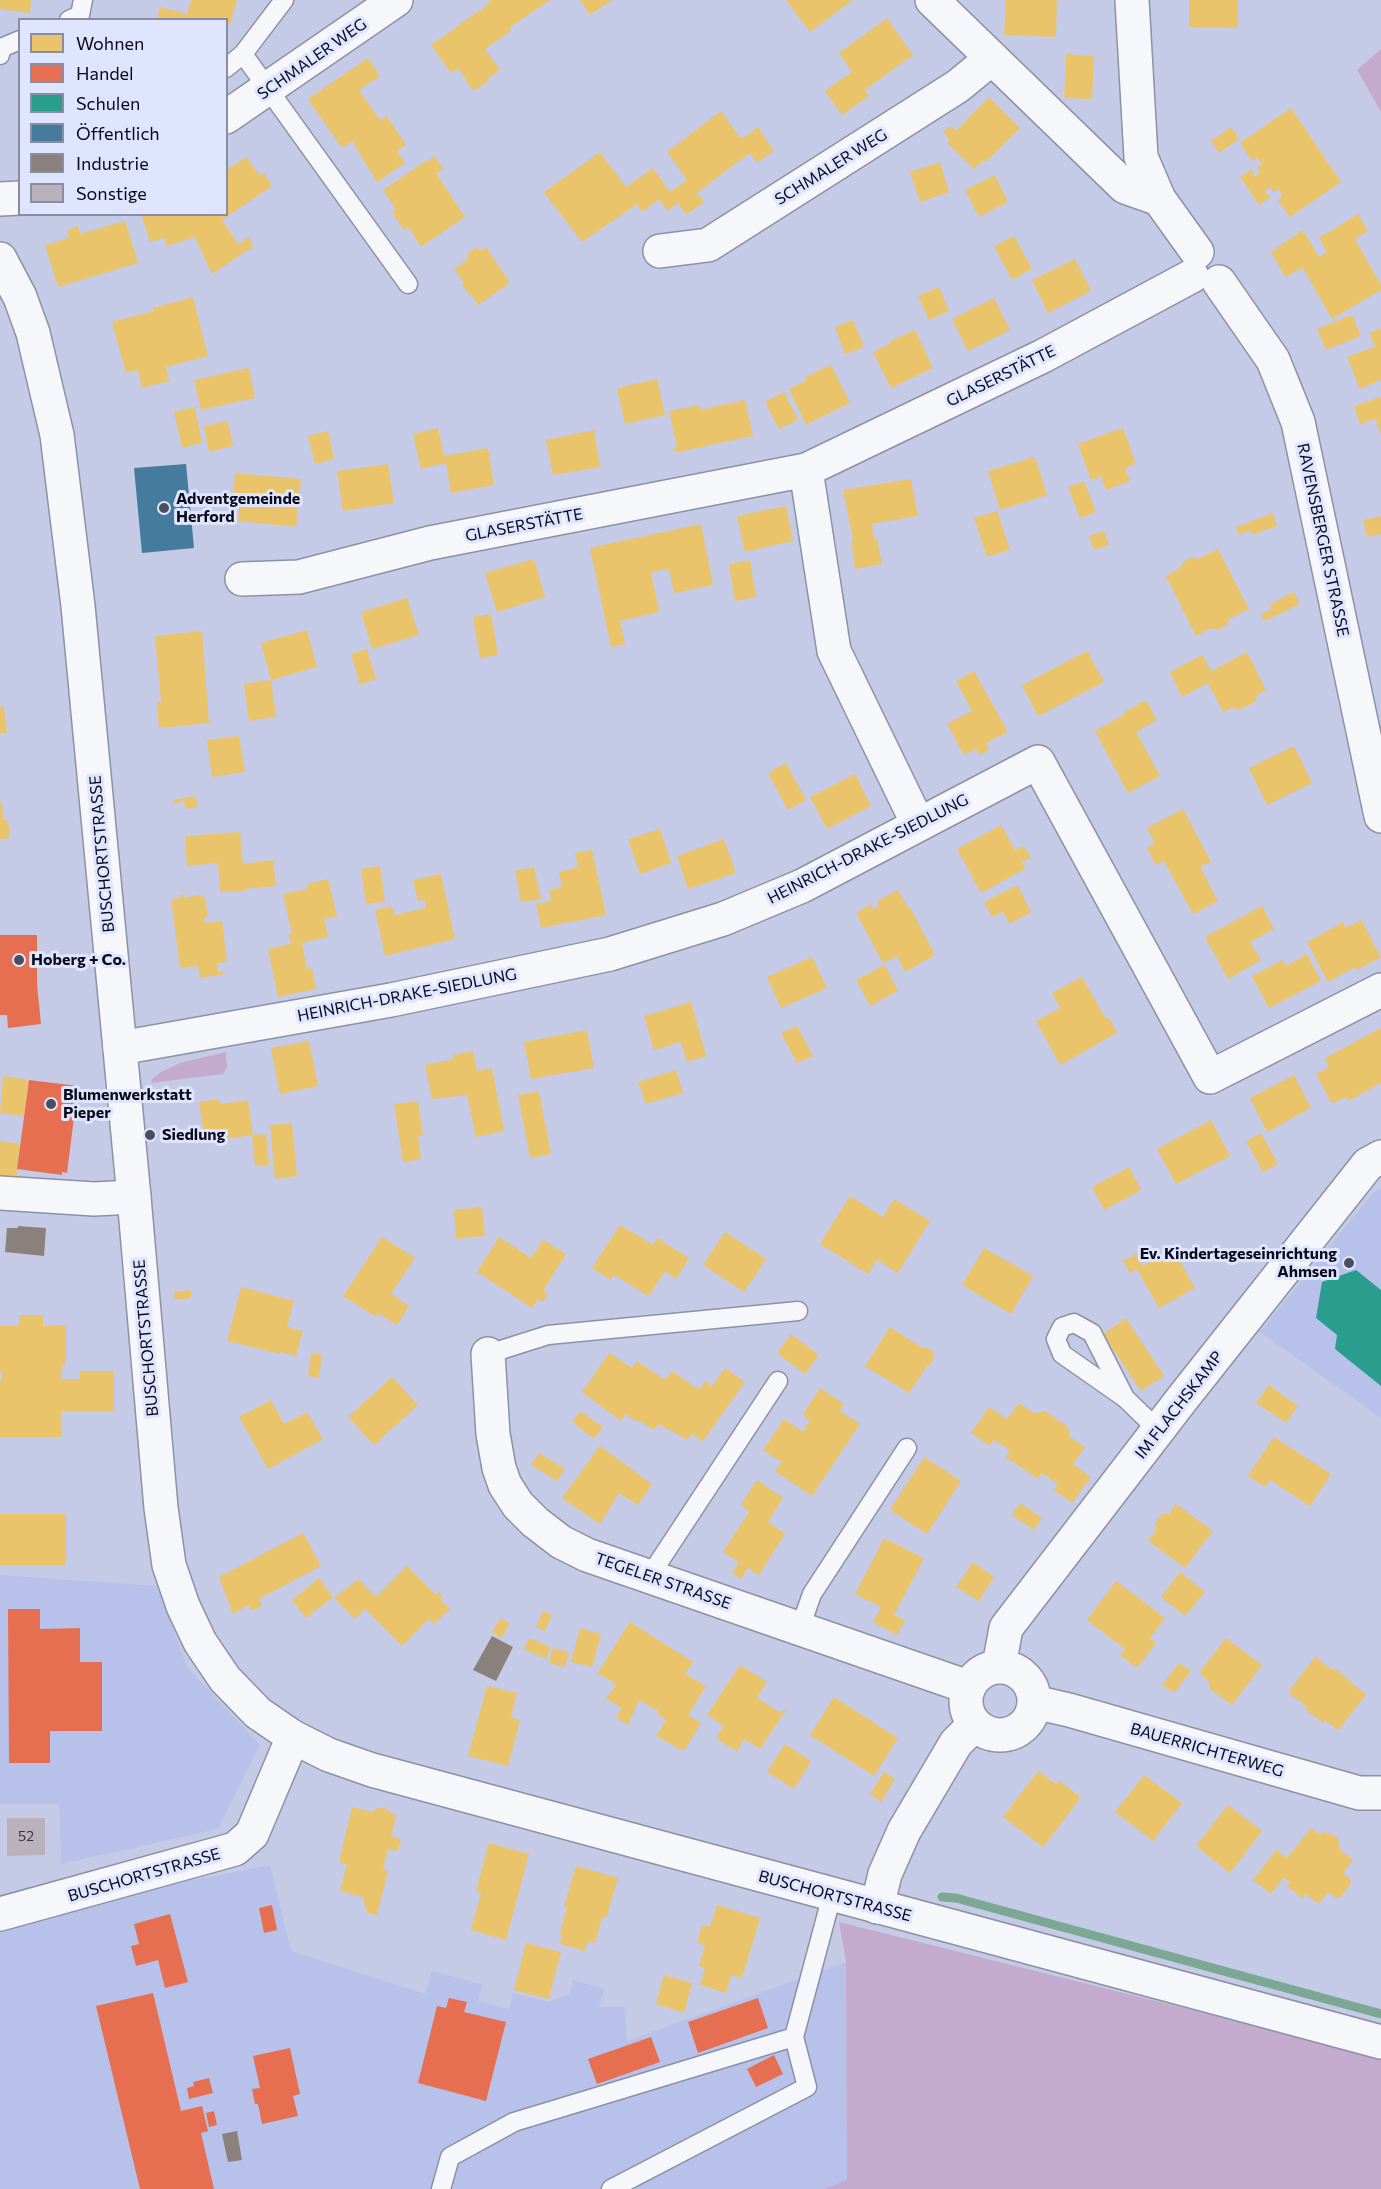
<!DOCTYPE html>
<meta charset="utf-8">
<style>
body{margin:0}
#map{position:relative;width:1381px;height:2189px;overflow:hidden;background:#c5cbe6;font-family:Commissioner,sans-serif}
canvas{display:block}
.legend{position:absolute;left:18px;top:18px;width:210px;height:198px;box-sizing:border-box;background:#dfe5fe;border:2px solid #898da3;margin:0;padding:8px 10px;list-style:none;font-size:18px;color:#080a1a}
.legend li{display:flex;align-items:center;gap:12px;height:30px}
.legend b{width:30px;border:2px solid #898da3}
</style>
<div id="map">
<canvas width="1381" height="2189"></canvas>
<ul class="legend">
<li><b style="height:16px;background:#e9c46a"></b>Wohnen</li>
<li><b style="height:16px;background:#e76f51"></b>Handel</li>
<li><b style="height:16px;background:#2a9d8f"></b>Schulen</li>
<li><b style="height:16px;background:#457b9d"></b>Öffentlich</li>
<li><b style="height:16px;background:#8a817c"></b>Industrie</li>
<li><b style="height:16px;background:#b9b2bc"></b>Sonstige</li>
</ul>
</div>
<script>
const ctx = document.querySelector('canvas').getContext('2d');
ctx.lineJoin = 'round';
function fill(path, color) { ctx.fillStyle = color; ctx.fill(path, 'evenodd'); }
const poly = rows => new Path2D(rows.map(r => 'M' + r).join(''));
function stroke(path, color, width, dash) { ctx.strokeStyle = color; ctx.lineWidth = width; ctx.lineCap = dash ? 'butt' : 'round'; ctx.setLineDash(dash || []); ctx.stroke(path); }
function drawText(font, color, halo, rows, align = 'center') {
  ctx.font = font + ' Commissioner,sans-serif'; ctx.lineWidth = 6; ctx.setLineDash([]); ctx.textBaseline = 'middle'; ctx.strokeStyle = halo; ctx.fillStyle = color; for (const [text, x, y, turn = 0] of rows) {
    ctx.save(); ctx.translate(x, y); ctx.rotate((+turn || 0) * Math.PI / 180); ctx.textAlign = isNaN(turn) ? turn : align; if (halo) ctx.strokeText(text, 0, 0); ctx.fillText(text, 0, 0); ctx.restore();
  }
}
fill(poly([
 [1381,1188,1381,1418,1260,1332,1373,1193],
 [0,1575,157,1586,187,1667,260,1745,218,1829,61,1864,59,1804,0,1804],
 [270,1865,291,1951,425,1994,432,1971,483,1985,478,2001,509,2009,513,1993,549,2002,570,1994,573,1980,604,1989,599,2007,625,2007,627,2041,846,1962,847,2181,824,2189,0,2189,0,1918]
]), '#b7c1ea');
fill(poly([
 [1381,49,1381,112,1357,70],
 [226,1052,227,1067,223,1074,152,1083,151,1080,161,1072,180,1063],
 [839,1922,1381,2057,1381,2189,824,2189,847,2180,846,1962]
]), '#c4abcd');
fill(poly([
 [0,0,31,0,30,13,0,9],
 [191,0,237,0,230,25,226,24,226,20,157,20,160,7,187,14],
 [488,0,550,0,509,28,511,31,485,49,500,70,487,79,489,81,473,91,458,68,451,73,431,45,490,3],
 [580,0,612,0,590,15],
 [786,0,853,0,810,32],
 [1006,0,1057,0,1056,37,1004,35],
 [1189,0,1238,0,1238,28,1189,27],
 [887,18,913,55,865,90,869,96,842,115,825,91,852,72,839,53],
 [1066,54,1094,56,1092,99,1064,98],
 [368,58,380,76,359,90,380,120,387,116,406,145,397,151,405,163,377,182,352,141,342,148,308,99],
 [989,97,1020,128,986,162,983,160,974,169,947,143,950,140,943,132,950,126,956,131],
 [1291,108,1341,182,1290,217,1278,200,1283,196,1278,189,1273,192,1270,187,1265,191,1270,198,1259,205,1240,177,1251,169,1255,176,1260,173,1257,167,1262,164,1257,157,1252,161,1240,143],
 [721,111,741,139,758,127,774,151,757,163,750,153,723,173,697,193,704,202,686,215,678,203,667,211,659,199,642,212,637,204,582,242,545,194,544,192,600,152,626,187,653,168,670,192,687,180,667,152],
 [1231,127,1239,139,1219,153,1211,141],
 [435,156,443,169,436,173,465,217,421,247,409,227,404,230,392,212,396,209,383,190,427,160,428,161],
 [247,157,259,175,264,173,272,186,222,220,239,245,248,237,254,246,212,274,195,237,167,246,164,238,150,242,142,216,149,214,226,214,226,170],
 [940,162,949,192,920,202,910,172],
 [995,175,1008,202,979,217,965,190],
 [1358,214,1368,231,1355,239,1381,285,1381,290,1332,319,1303,268,1285,277,1271,252,1303,230,1319,257,1327,252,1319,238],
 [125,221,138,263,58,287,45,245,69,238,67,230,78,226,80,234],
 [1014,236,1032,269,1012,280,994,246],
 [486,247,510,283,478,305,471,294,469,295,462,284,464,283,454,269,467,260,468,253,475,248,482,250],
 [1075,259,1091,291,1048,313,1032,280],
 [939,287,949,311,929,320,918,296],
 [193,297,208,356,166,367,169,381,142,388,138,370,126,373,112,322,154,311,153,308],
 [994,298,1010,330,968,351,952,319],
 [1352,315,1361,336,1326,350,1317,329],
 [853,320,864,347,845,354,835,327],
 [1381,328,1381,380,1360,389,1347,357,1375,347,1369,333],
 [915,330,933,368,891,388,873,352,890,344,890,341],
 [831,365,850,403,806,425,789,389,807,380,805,377],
 [249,368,255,398,201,410,194,380],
 [657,379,665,415,625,424,617,388],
 [784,392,798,420,779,429,765,402],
 [1381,397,1381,434,1380,434,1376,419,1360,424,1354,406],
 [745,400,753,436,678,452,674,451,673,448,677,447,669,411,699,405,700,410],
 [195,407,202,443,182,448,174,412],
 [228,421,233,446,209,452,204,426],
 [438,428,444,456,488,448,494,485,451,493,446,463,421,469,413,434],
 [1123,428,1136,464,1125,468,1130,481,1106,490,1101,476,1091,480,1078,444],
 [594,430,600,467,553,475,546,440],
 [328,431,334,459,315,464,308,436],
 [1035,457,1047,495,1000,510,988,471],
 [388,464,394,503,343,511,337,471],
 [235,473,301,479,296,527,238,521,240,497,233,496],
 [911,479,918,516,872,524,874,539,877,538,882,564,855,569,851,540,853,540,843,490],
 [1084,481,1096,512,1080,518,1068,487],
 [786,506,793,541,745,552,737,516],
 [997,511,1010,550,987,557,974,518],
 [1273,513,1277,526,1252,535,1250,530,1239,535,1236,527],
 [1381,516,1381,534,1367,537,1363,520],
 [701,524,713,585,674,593,669,569,651,572,659,612,620,621,625,644,611,647,590,548],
 [1104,531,1109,545,1094,550,1089,536],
 [1218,549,1249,609,1229,619,1227,625,1217,630,1211,628,1196,636,1166,576,1180,568,1183,562,1192,557,1198,559],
 [534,559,545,597,497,612,485,573],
 [750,560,756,597,735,601,729,564],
 [1294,592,1300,604,1265,621,1261,614,1272,609,1270,604],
 [407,598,419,635,372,649,361,612],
 [491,614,498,655,480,658,473,617],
 [307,630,317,667,271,680,261,643],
 [202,631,209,723,159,728,157,701,161,701,155,636],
 [367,649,376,679,360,685,351,654],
 [1087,651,1104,682,1038,716,1022,685],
 [1247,652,1266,690,1257,695,1255,702,1239,710,1232,707,1223,712,1208,683,1182,697,1170,672,1202,655,1211,671],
 [974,671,1008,732,986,743,989,750,979,755,976,749,964,755,947,724,972,711,956,681],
 [271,680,276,717,249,721,244,684],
 [1146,700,1157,720,1136,732,1160,776,1128,793,1095,731,1124,715,1123,713],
 [4,706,7,733,0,733,0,707],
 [239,736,245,772,212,777,207,740],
 [1294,746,1312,783,1267,805,1249,768],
 [786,763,806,800,788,810,768,773],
 [855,774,871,806,827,829,810,797],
 [195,796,198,807,186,809,184,801,173,804,173,800],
 [0,802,2,802,3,820,8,820,10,838,0,839],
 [1183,809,1211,862,1200,867,1218,901,1193,914,1164,861,1156,865,1147,848,1155,843,1147,828],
 [1001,825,1015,850,1024,846,1031,858,1022,862,1025,869,981,893,957,849],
 [660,829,671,863,640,874,628,839],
 [240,832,243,864,273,860,276,886,244,889,244,892,220,892,218,863,187,866,185,836],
 [724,839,736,873,688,889,677,856],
 [592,850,606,915,541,928,536,904,551,901,549,890,562,887,559,872,578,867,575,853],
 [380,866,385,902,366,904,361,869],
 [534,867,541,899,521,902,515,871],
 [441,874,455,939,385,956,375,910,392,906,394,915,426,908,425,900,418,901,413,880],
 [328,879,337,916,324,919,328,937,302,943,307,969,312,968,316,989,278,997,268,949,291,944,289,934,292,934,283,894,308,889,307,884],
 [1017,885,1031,912,1010,924,1003,912,992,917,984,902],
 [898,890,908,908,910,907,935,955,905,972,897,956,883,963,856,913,871,904,873,910,879,906,877,901],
 [184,894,184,898,200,895,205,898,208,917,204,918,205,923,222,921,227,962,217,963,218,972,224,971,225,974,200,978,198,966,180,968,171,899,181,898,180,895],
 [1262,906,1274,929,1250,942,1261,960,1228,979,1205,937],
 [1361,920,1381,957,1357,970,1355,967,1328,982,1307,942,1343,922,1346,928],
 [1307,954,1321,981,1269,1008,1252,976,1283,960,1286,966],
 [812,957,827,988,781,1008,767,977],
 [885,965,898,991,870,1006,856,980],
 [1082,977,1106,1019,1109,1017,1117,1033,1060,1065,1036,1021,1060,1008,1052,993],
 [691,1002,706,1056,687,1062,681,1042,654,1050,644,1016],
 [797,1026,813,1056,797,1063,781,1033],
 [1381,1028,1381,1083,1348,1101,1346,1097,1332,1104,1316,1074,1329,1067,1325,1058],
 [587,1030,594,1068,531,1079,524,1042],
 [309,1041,318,1086,280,1094,271,1048],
 [473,1051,477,1071,492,1068,504,1131,476,1137,467,1095,432,1099,425,1065,454,1059,453,1055],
 [676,1070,683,1093,646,1104,638,1082],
 [1294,1075,1311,1108,1267,1132,1250,1098],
 [3,1076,29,1080,24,1116,0,1113],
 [539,1091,551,1154,530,1158,518,1095],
 [219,1099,220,1104,248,1100,253,1135,205,1142,199,1102],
 [418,1101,423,1136,418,1136,421,1159,403,1162,394,1104],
 [1211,1120,1230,1156,1176,1184,1157,1149],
 [292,1123,297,1176,275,1179,270,1125],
 [1261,1133,1278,1164,1263,1172,1246,1141],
 [266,1134,269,1165,255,1166,252,1135],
 [0,1141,20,1144,16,1182,0,1180],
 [1129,1167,1141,1190,1104,1210,1092,1187],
 [850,1196,883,1217,894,1199,930,1221,898,1273,877,1260,868,1274,820,1244],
 [482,1207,485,1236,456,1239,454,1210],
 [620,1225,653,1245,657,1238,689,1258,676,1279,665,1271,649,1296,614,1275,611,1280,592,1268],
 [725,1232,766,1259,744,1292,703,1265],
 [382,1237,415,1258,391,1294,409,1306,397,1325,378,1313,376,1317,343,1296],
 [499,1237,531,1258,543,1240,566,1254,543,1291,548,1294,543,1302,538,1299,532,1308,477,1272],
 [984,1248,1033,1276,1011,1314,962,1285],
 [1173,1249,1195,1288,1159,1308,1137,1269,1130,1273,1123,1261,1136,1254,1143,1266],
 [241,1287,294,1301,287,1327,303,1331,296,1356,280,1352,280,1354,227,1341],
 [191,1290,191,1298,175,1300,174,1292],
 [19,1315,43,1315,43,1326,66,1325,66,1365,62,1365,62,1379,80,1379,80,1371,114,1371,114,1411,61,1411,62,1437,0,1437,0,1381,2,1381,2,1372,0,1372,0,1326,19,1326],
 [1126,1318,1164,1376,1141,1391,1103,1334],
 [890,1327,922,1348,926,1347,933,1351,934,1358,930,1365,927,1366,909,1393,865,1366],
 [791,1334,819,1355,805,1374,777,1353],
 [311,1353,322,1354,319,1378,308,1376],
 [609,1353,632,1368,637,1361,665,1380,672,1371,699,1390,705,1381,712,1386,725,1368,745,1382,703,1441,692,1434,687,1440,659,1424,654,1430,638,1420,637,1422,625,1414,621,1421,582,1392],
 [392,1377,418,1405,374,1445,348,1417],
 [1269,1385,1298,1406,1286,1423,1256,1403],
 [820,1388,844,1404,840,1411,860,1424,812,1496,775,1471,782,1462,763,1450,784,1419,803,1432,810,1420,803,1414],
 [271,1400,284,1424,307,1412,323,1439,268,1469,239,1417],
 [1019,1403,1034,1413,1045,1411,1068,1427,1070,1437,1085,1447,1073,1464,1091,1477,1072,1503,1054,1490,1058,1484,1042,1473,1038,1479,1006,1457,1010,1450,994,1440,990,1446,971,1433,989,1407,1007,1419],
 [580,1411,603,1427,594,1439,572,1422],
 [1274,1437,1331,1474,1310,1506,1270,1480,1265,1487,1248,1476],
 [600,1446,652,1484,638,1505,619,1493,600,1524,562,1498],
 [539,1453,565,1469,557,1481,531,1465],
 [924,1457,961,1481,927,1534,890,1510],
 [757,1480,783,1498,768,1522,785,1534,759,1575,748,1568,741,1579,732,1573,739,1562,723,1552,749,1512,741,1505],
 [1020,1503,1042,1518,1034,1530,1012,1515],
 [1176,1504,1213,1531,1185,1568,1148,1541,1156,1531,1155,1523,1162,1514,1169,1514],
 [0,1514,66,1514,66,1565,0,1565],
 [303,1533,321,1566,259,1599,262,1606,252,1611,248,1605,233,1614,219,1577],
 [884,1538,924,1558,894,1615,905,1620,897,1635,873,1622,881,1607,855,1594],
 [973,1562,994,1577,979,1601,956,1587],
 [407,1566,436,1595,439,1592,443,1596,440,1599,450,1609,434,1624,429,1619,402,1646,365,1609,355,1619,334,1598,358,1579,376,1597],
 [1180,1572,1205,1592,1185,1616,1161,1597],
 [319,1578,333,1597,306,1618,292,1600],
 [1116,1581,1165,1618,1150,1638,1156,1643,1137,1668,1120,1655,1125,1649,1087,1620],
 [543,1611,552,1615,545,1631,536,1627],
 [501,1618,510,1624,501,1638,492,1632],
 [630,1622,693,1662,685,1674,706,1686,688,1715,701,1723,684,1751,656,1736,666,1720,657,1714,658,1711,639,1700,628,1725,616,1717,622,1708,606,1699,616,1684,600,1674,599,1676,597,1674],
 [580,1628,601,1634,592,1667,571,1662],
 [529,1638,551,1647,546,1659,524,1649],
 [1226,1638,1262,1665,1232,1705,1210,1689,1208,1680,1199,1673],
 [553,1648,569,1652,565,1667,549,1663],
 [1315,1657,1333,1670,1336,1669,1366,1695,1338,1730,1325,1720,1323,1723,1305,1709,1307,1707,1288,1692],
 [1179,1663,1191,1671,1174,1693,1162,1685],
 [740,1665,767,1682,757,1698,781,1713,784,1709,786,1710,760,1749,744,1739,737,1751,726,1745,716,1738,724,1726,707,1715],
 [487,1686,517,1693,511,1717,520,1720,508,1766,468,1756],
 [834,1697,898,1738,874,1776,810,1735],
 [785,1744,811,1761,794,1789,767,1772],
 [1038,1771,1056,1784,1060,1781,1079,1796,1079,1800,1043,1847,1003,1817],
 [884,1772,895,1779,881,1802,870,1794],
 [1144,1775,1182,1803,1153,1841,1115,1812],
 [1228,1805,1262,1831,1230,1873,1196,1846],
 [352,1807,372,1812,380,1807,389,1810,396,1817,391,1836,401,1839,398,1851,388,1849,383,1869,388,1871,377,1915,367,1913,363,1897,340,1891,347,1864,339,1862],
 [1311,1828,1319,1834,1324,1832,1334,1835,1338,1839,1340,1850,1353,1860,1343,1873,1350,1879,1351,1884,1340,1898,1336,1898,1328,1892,1319,1904,1306,1894,1303,1899,1287,1886,1290,1882,1284,1877,1271,1894,1253,1880,1276,1850,1287,1858],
 [489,1843,529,1854,506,1940,471,1930,481,1893,476,1891],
 [576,1866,618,1878,606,1918,602,1917,595,1943,588,1941,585,1951,560,1944,562,1933,560,1933,567,1907,564,1906],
 [717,1905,760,1918,742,1978,731,1975,726,1993,700,1985,705,1968,699,1966,705,1945,697,1943,702,1925,710,1927],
 [526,1943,561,1952,549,1999,514,1990],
 [664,1975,692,1983,684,2013,656,2004]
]), '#e9c46a');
fill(poly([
 [0,935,37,935,37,984,41,1024,8,1028,7,1015,0,1015],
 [29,1080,78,1086,67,1173,62,1172,62,1175,17,1169],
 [8,1609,40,1609,40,1629,80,1628,80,1662,102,1662,102,1731,50,1731,50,1763,9,1763],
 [272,1905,277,1930,264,1933,259,1908],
 [170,1914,188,1982,165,1988,158,1960,136,1966,131,1946,139,1944,134,1924],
 [153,1993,181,2111,202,2106,208,2131,201,2133,214,2189,140,2189,96,2006],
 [449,1998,467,2002,464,2012,506,2022,486,2101,418,2083,437,2006,446,2008],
 [758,1998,768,2028,698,2053,688,2022],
 [651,2037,660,2062,597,2084,588,2059],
 [290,2048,300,2094,293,2096,298,2116,262,2124,258,2104,255,2104,252,2089,260,2088,253,2056],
 [774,2055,783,2074,756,2087,747,2069],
 [209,2078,213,2093,189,2099,187,2088,194,2086,193,2082],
 [214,2111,217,2125,209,2127,206,2113]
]), '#e76f51');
fill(poly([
 [1356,1270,1381,1290,1381,1386,1335,1349,1337,1335,1316,1318,1322,1282]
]), '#2a9d8f');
fill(poly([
 [186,464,194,548,142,553,134,468]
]), '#457b9d');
fill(poly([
 [18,1226,46,1228,44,1256,5,1252,7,1228,18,1228],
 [492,1636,513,1647,496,1681,473,1670],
 [237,2131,242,2160,228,2162,222,2134]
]), '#8a817c');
stroke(poly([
 [942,1897,956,1898,1381,2014]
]), '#7ca794', 9);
fill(poly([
 [7,1818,45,1818,45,1855,7,1856]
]), '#b9b2bc');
const service = poly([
 [69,20,80,15,83,0],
 [243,54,408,284],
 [0,55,1,48,20,40],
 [226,68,243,54,284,0],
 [488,1354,548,1335,798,1311],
 [1125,1398,1062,1354,1056,1339,1062,1327,1074,1323,1092,1333,1125,1398,1158,1430],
 [649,1577,778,1381],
 [800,1628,812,1594,907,1448],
 [441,2189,450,2157,514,2122,794,2037],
 [611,2189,807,2087,794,2037,832,1895]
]);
const minor = poly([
 [932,0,1125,187,1159,199],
 [1132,0,1141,157,1159,199,1197,252],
 [226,117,396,0],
 [0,199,20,198],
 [660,251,708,245,958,86,992,58],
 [1219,282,1273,360,1298,422,1381,816],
 [806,470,834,651,918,824],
 [242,579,299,577,430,543,806,470,1043,356,1192,276],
 [120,1048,391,1000,610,954,723,919,802,886,1038,762,1210,1077,1381,990],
 [0,1193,94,1199,134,1197],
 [488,1354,493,1434,499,1468,505,1485,518,1505,535,1522,561,1542,587,1555,968,1687],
 [999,1666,1006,1628,1182,1399,1368,1164,1381,1157],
 '966 1701a34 34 0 1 1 68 0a34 34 0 1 1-68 0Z',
 [1034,1702,1069,1710,1359,1793,1381,1793],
 [877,1907,885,1874,904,1831,956,1743,975,1724],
 [0,1914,235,1849,252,1834,293,1737]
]);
const secondary = poly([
 [0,259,20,297,33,333,57,435,78,606,134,1197,161,1508,169,1565,183,1606,200,1642,225,1679,258,1713,293,1737,329,1755,372,1770,1381,2042]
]);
stroke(service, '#8c91a5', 21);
stroke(minor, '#8c91a5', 36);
stroke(secondary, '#8c91a5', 36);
stroke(service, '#f6f7fb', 18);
stroke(minor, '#f6f7fb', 33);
stroke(secondary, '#f6f7fb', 33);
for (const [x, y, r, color] of [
 [164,508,6,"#4a4e61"],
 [19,960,6,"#4a4e61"],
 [51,1104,6,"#4a4e61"],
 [150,1135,6,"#4a4e61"],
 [1349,1263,6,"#4a4e61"]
]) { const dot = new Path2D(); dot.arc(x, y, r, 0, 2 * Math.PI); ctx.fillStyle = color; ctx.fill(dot); stroke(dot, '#dfe5fe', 2); }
drawText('14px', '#343442', null, [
 ["52",26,1836]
]);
drawText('16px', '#080a1a', '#dfe5fe', [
 ["SCHMALER WEG",312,59,-35],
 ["SCHMALER WEG",831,167,-32],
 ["GLASERSTÄTTE",1001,376,-26],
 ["GLASERSTÄTTE",524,525,-11],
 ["RAVENSBERGER STRASSE",1323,540,78],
 ["HEINRICH-DRAKE-SIEDLUNG",868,849,-27],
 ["BUSCHORTSTRASSE",102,854,-95],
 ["HEINRICH-DRAKE-SIEDLUNG",407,995,-11],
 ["BUSCHORTSTRASSE",146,1338,-95],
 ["IM FLACHSKAMP",1179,1405,-52],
 ["TEGELER STRASSE",663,1581,19],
 ["BAUERRICHTERWEG",1207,1750,16],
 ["BUSCHORTSTRASSE",144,1875,-16],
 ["BUSCHORTSTRASSE",835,1896,15]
]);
drawText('bold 16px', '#080a1a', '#dfe5fe', [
 ["Adventgemeinde",176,499],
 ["Herford",176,517],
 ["Hoberg + Co.",31,960],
 ["Blumenwerkstatt",63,1095],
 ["Pieper",63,1113],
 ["Siedlung",162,1135],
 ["Ev. Kindertageseinrichtung",1337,1254,"right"],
 ["Ahmsen",1337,1272,"right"]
], 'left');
</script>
